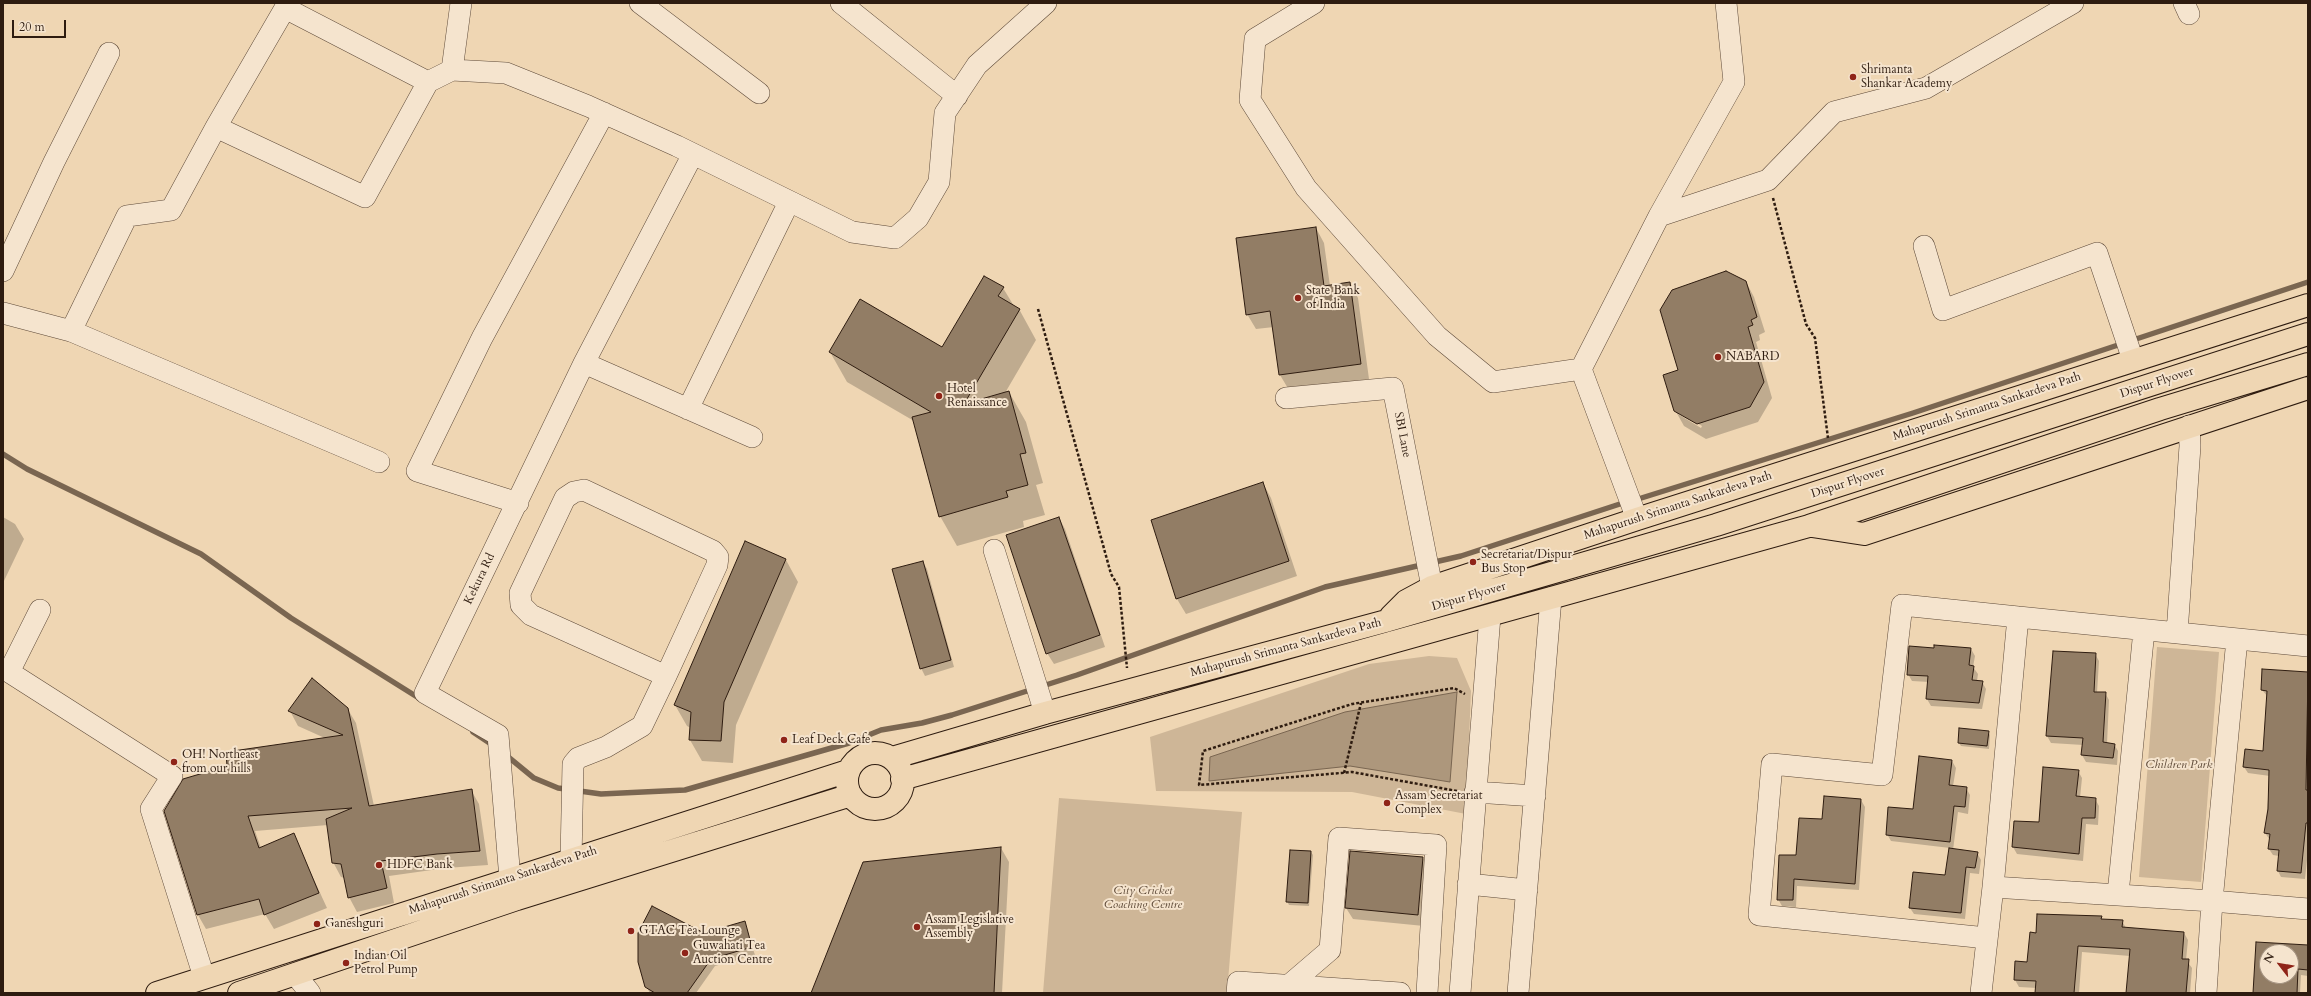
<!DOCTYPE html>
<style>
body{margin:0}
#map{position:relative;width:2311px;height:996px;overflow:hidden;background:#efd6b3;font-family:Cardo,serif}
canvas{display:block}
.frame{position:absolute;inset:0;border:4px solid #2e1c10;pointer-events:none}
.north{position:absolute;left:2259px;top:944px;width:40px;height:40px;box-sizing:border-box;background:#f5e4ce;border:1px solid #a59482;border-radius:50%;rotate:301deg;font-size:11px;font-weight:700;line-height:16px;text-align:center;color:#2e1c10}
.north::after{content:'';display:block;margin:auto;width:14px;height:18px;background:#8f2418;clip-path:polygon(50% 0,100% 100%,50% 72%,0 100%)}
.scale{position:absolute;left:12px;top:20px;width:54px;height:18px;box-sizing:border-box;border:2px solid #2e1c10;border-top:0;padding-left:5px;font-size:12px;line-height:14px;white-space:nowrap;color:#2e1c10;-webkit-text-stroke:3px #f5e4ce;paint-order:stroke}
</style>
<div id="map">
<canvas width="2311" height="996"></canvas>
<div class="frame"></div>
<div class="north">N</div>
<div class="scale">20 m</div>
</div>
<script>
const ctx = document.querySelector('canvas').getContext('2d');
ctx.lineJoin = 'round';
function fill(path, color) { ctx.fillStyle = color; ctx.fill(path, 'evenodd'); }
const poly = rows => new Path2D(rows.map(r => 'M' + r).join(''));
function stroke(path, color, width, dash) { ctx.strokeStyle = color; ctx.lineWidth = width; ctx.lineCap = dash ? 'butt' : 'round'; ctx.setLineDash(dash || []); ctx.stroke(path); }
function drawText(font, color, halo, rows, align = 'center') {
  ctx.font = font + ' Cardo,serif'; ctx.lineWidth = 4; ctx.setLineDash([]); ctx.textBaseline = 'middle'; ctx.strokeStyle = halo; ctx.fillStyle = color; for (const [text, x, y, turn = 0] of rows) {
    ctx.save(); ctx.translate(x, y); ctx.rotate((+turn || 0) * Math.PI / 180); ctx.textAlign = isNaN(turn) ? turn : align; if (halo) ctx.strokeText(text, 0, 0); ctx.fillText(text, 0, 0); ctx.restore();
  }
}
fill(poly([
 [2157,647,2219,652,2201,882,2139,877],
 [1429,656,1457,658,1471,691,1466,814,1352,792,1156,791,1150,737,1369,664],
 [1059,798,1242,812,1227,993,1043,993]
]), '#ceb697');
const water = poly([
 [1457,692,1450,782,1350,766,1209,781,1210,757,1345,712,1457,692]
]);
fill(water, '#ad977c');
stroke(water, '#7a6651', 1);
fill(poly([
 [1316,228,1324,243,1330,286,1350,283,1358,298,1369,379,1289,390,1280,375,1274,327,1256,329,1247,314],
 [1746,282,1754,297,1765,332,1759,335,1760,340,1756,342,1772,398,1758,422,1706,439,1684,426,1675,410,1680,371],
 [1678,412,1702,426,1701,428,1678,414],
 [1003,288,1014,306,1019,309,1036,340,1005,393,1009,392,1026,422,1043,483,1036,485,1045,515,1023,521,1024,527,957,546,940,516,914,421,847,382,830,352,943,348],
 [1263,483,1271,498,1297,576,1186,614,1177,599,1152,521],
 [3,517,15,524,24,539,3,583],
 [1059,518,1065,529,1105,647,1054,664,1047,653],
 [786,560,798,582,736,725,733,763,702,761,690,740,691,728,687,726,675,705],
 [923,562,927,569,954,667,925,676,921,668],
 [1935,649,1971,649,1975,656,1973,667,1978,674,1977,681,1982,682,1986,689,1982,709,1931,706,1927,699,1929,682,1912,681,1908,674],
 [2095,654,2099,661,2097,693,2105,693,2109,700,2107,744,2114,744,2118,751,2117,765,2086,762,2082,755,2083,745,2051,743,2047,736],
 [2263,670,2308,673,2308,851,2305,879,2281,877,2278,871,2279,856,2273,855,2269,849,2270,840,2265,833,2270,776,2248,773,2244,767,2264,752,2268,697,2262,690],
 [347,708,356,723,374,806,471,790,479,804,488,865,446,868,389,876,394,903,357,912,349,897,345,878,341,877,333,862,328,825,255,831,261,848,293,834,327,908,274,929,265,914,206,929,198,915,165,811,327,739,298,726,290,711],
 [1988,732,1990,735,1989,749,1961,746,1959,743],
 [1952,761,1956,768,1953,786,1966,788,1970,795,1968,814,1958,812,1953,850,1977,853,1981,860,1979,874,1970,873,1965,919,1914,914,1910,908,1946,876,1950,848,1891,841,1887,834,1914,810],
 [2078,771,2082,778,2080,798,2095,799,2099,806,2098,825,2086,824,2083,861,2017,854,2013,847,2040,824],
 [1861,800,1865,807,1859,890,1797,886,1796,907,1782,906,1778,899,1797,856],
 [1001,848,1009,862,1002,993,812,993],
 [1311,852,1313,855,1309,906,1289,905,1287,901],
 [1423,858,1429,869,1424,926,1353,919,1346,908],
 [2101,917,2102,920,2122,921,2126,928,2184,933,2188,940,2186,960,2192,968,2190,993,2127,993,2130,956,2082,952,2079,993,2036,993,2037,988,2019,987,2015,980,2028,963,2037,934],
 [744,922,755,955,715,966,696,993,650,993,646,986,704,934],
 [2257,943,2308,946,2308,976,2301,975,2300,993,2254,993],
 [2267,952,2291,952,2291,976,2267,976]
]), '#0003');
stroke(poly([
 [3,454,27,469,201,554,291,618,422,700],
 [1635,500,1913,413,2308,282],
 [473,732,494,746],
 [506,755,534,778,558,788,601,794,685,790,849,743,881,730,922,723,952,715,1077,675,1325,587,1461,556,1626,502]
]), '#7a6651', 5.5);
const building = poly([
 [1316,227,1324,286,1350,282,1361,364,1279,375,1270,311,1246,315,1236,238,1316,227],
 [1726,271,1746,281,1757,317,1751,320,1753,325,1748,327,1764,382,1750,407,1697,424,1674,411,1663,375,1678,370,1660,310,1672,290,1726,271],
 [984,276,1004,287,998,296,1020,309,964,404,1009,391,1026,453,1020,454,1028,485,1006,491,1008,497,939,517,912,417,931,412,829,352,860,299,942,347,984,276],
 [1263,482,1289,561,1176,599,1151,520,1263,482],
 [1059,517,1100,635,1046,654,1006,535,1059,517],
 [745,541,786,559,724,702,721,741,689,740,691,712,674,705,745,541],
 [923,561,951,660,920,669,892,569,923,561],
 [1934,645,1971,648,1969,665,1974,666,1972,680,1983,681,1979,703,1926,699,1928,676,1907,675,1909,646,1934,648,1934,645],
 [2053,651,2096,653,2094,692,2106,692,2103,742,2115,744,2113,758,2081,755,2083,738,2046,736,2053,651],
 [2262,669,2308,672,2306,790,2308,790,2308,823,2306,823,2301,873,2277,871,2279,850,2268,849,2270,834,2264,833,2268,809,2269,770,2243,767,2245,749,2263,751,2267,691,2261,690,2262,669],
 [312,678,348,708,369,806,472,789,480,851,437,854,381,861,387,888,348,898,341,864,332,863,326,819,352,808,248,816,259,848,294,833,319,893,264,915,259,899,197,915,164,811,183,779,227,766,226,752,343,735,288,711,312,678],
 [1959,728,1989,731,1987,746,1958,743,1959,728],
 [1919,756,1952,760,1949,785,1967,787,1965,807,1954,806,1950,842,1886,835,1888,807,1913,809,1919,756],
 [2043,767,2079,770,2076,796,2096,798,2095,818,2082,818,2079,854,2012,847,2014,821,2039,822,2043,767],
 [1824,796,1861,799,1855,884,1794,879,1793,900,1777,900,1779,855,1796,855,1799,818,1822,819,1824,796],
 [1001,847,994,993,811,993,863,862,1001,847],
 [1949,848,1978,852,1975,868,1966,867,1961,913,1909,908,1913,872,1945,875,1949,848],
 [1290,850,1311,851,1308,903,1286,902,1290,850],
 [1350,851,1423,857,1418,915,1345,908,1350,851],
 [652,906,704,933,745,921,752,947,711,959,687,993,655,993,645,987,638,962,638,933,652,906],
 [2037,914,2102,916,2101,919,2123,920,2122,927,2184,932,2182,959,2189,959,2186,993,2126,993,2130,949,2078,946,2074,993,2035,993,2036,981,2014,980,2015,961,2027,962,2030,932,2036,933,2037,914],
 [2256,942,2308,945,2308,970,2298,969,2297,993,2253,993,2256,942],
 [2267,952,2291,952,2291,976,2267,976,2267,952]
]);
fill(building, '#927d65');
stroke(building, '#2e1c10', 1);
const minor = poly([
 [640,3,759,93],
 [841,3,957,96],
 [1314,3,1255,39,1250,100,1306,188,1437,336,1493,382,1581,369],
 [2184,3,2189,14],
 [285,8,428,82],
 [452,70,461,3],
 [216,127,365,197,428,82,452,70,506,73,588,106,677,146,852,232,895,238,918,218,939,182,945,113,977,65,1046,3],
 [693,154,584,363,752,437],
 [1659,216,1734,82,1726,3],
 [1924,246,1943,310,2097,253,2133,360],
 [3,271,54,162,109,53],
 [3,313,71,331,379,462],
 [71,331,127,216,171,210,216,127,288,3],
 [1286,398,1393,388,1432,587],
 [688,409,789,202],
 [518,503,417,471,482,338,604,113],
 [1637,519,1581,369,1659,216,1768,180,1834,112,1926,88,2073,3],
 [994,550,1045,713],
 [40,610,9,672,172,776,151,809,204,977],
 [2177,633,2190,446,2189,426],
 [2237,639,2212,901,2308,909],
 [1475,792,1535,796],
 [571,860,573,764,578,758,606,747,642,726,666,676,717,565,718,557,713,551,584,490,574,492,565,498,520,593,521,605,531,615,666,676],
 [510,879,498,735,425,693,584,363],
 [1468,884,1527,890],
 [1993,887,2212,901,2206,993],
 [2118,894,2144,630],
 [1987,938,1759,915,1772,764,1882,775,1902,605,2018,617],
 [295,974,310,993],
 [1288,986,1330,950,1339,838,1436,845,1427,993],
 [1237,993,1238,982,1400,993],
 [1460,993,1490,616],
 [1518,993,1551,598],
 [1981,993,1993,887,2018,617,2308,646]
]);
const major = poly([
 [1812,526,1864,534,2308,388],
 [1391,616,1406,601,1432,587,1637,519,2308,305],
 '847 781a28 28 0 1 1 56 0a28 28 0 1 1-56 0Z',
 [892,758,1045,713,1386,621,1716,525,2308,334],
 [902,779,1809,526,2160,409,2308,364],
 [157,993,848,771],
 [239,993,517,899,851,795]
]);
stroke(minor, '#5e4a39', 22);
stroke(major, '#2e1c10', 24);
stroke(poly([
 [1773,198,1806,324,1815,338,1828,438],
 [1038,309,1111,574,1119,587,1127,668],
 [1344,773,1361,703],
 [1457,791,1352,772,1199,785,1203,751,1352,704,1454,688,1465,694]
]), '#2e1c10', 2.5, [3, 2]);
stroke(minor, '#f5e4ce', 21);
stroke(major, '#efd6b3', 22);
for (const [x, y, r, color] of [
 [1853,77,4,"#8f2418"],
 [1298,298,4,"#8f2418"],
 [1718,357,4,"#8f2418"],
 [939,396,4,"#8f2418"],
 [1473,562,4,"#8f2418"],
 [784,740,4,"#8f2418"],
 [174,762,4,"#8f2418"],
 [1387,803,4,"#8f2418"],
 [379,865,4,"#8f2418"],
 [317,924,4,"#8f2418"],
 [917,927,4,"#8f2418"],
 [631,931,4,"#8f2418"],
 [685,953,4,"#8f2418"],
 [346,963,4,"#8f2418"]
]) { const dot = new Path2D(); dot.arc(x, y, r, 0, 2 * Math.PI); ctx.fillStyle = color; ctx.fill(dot); stroke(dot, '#f5e4ce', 1.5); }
drawText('12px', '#2e1c10', '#f5e4ce', [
 ["Shrimanta",1861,70],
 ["Shankar Academy",1861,84],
 ["State Bank",1306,291],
 ["of India",1306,305],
 ["NABARD",1726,357],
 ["Hotel",947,389],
 ["Renaissance",947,403],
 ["Secretariat/Dispur",1481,555],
 ["Bus Stop",1481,569],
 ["Leaf Deck Cafe",792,740],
 ["OH! Northeast",182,755],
 ["from our hills",182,769],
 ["Assam Secretariat",1395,796],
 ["Complex",1395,810],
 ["HDFC Bank",387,865],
 ["Assam Legislative",925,920],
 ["Assembly",925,934],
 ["Ganeshguri",325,924],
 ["GTAC Tea Lounge",639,931],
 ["Guwahati Tea",693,946],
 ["Auction Centre",693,960],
 ["Indian Oil",354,956],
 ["Petrol Pump",354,970]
], 'left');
drawText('12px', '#2e1c10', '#f5e4ce', [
 ["Dispur Flyover",2157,383,-18],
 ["Mahapurush Srimanta Sankardeva Path",1987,407,-18],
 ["SBI Lane",1402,435,79],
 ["Dispur Flyover",1848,483,-18],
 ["Mahapurush Srimanta Sankardeva Path",1678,506,-18],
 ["Kekura Rd",480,579,-64],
 ["Dispur Flyover",1469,597,-16],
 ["Mahapurush Srimanta Sankardeva Path",1286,648,-15],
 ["Mahapurush Srimanta Sankardeva Path",503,881,-18]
]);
drawText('italic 12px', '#5e4a38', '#f5e4ce', [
 ["Children Park",2179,765],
 ["City Cricket",1143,891],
 ["Coaching Centre",1143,905]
]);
</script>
